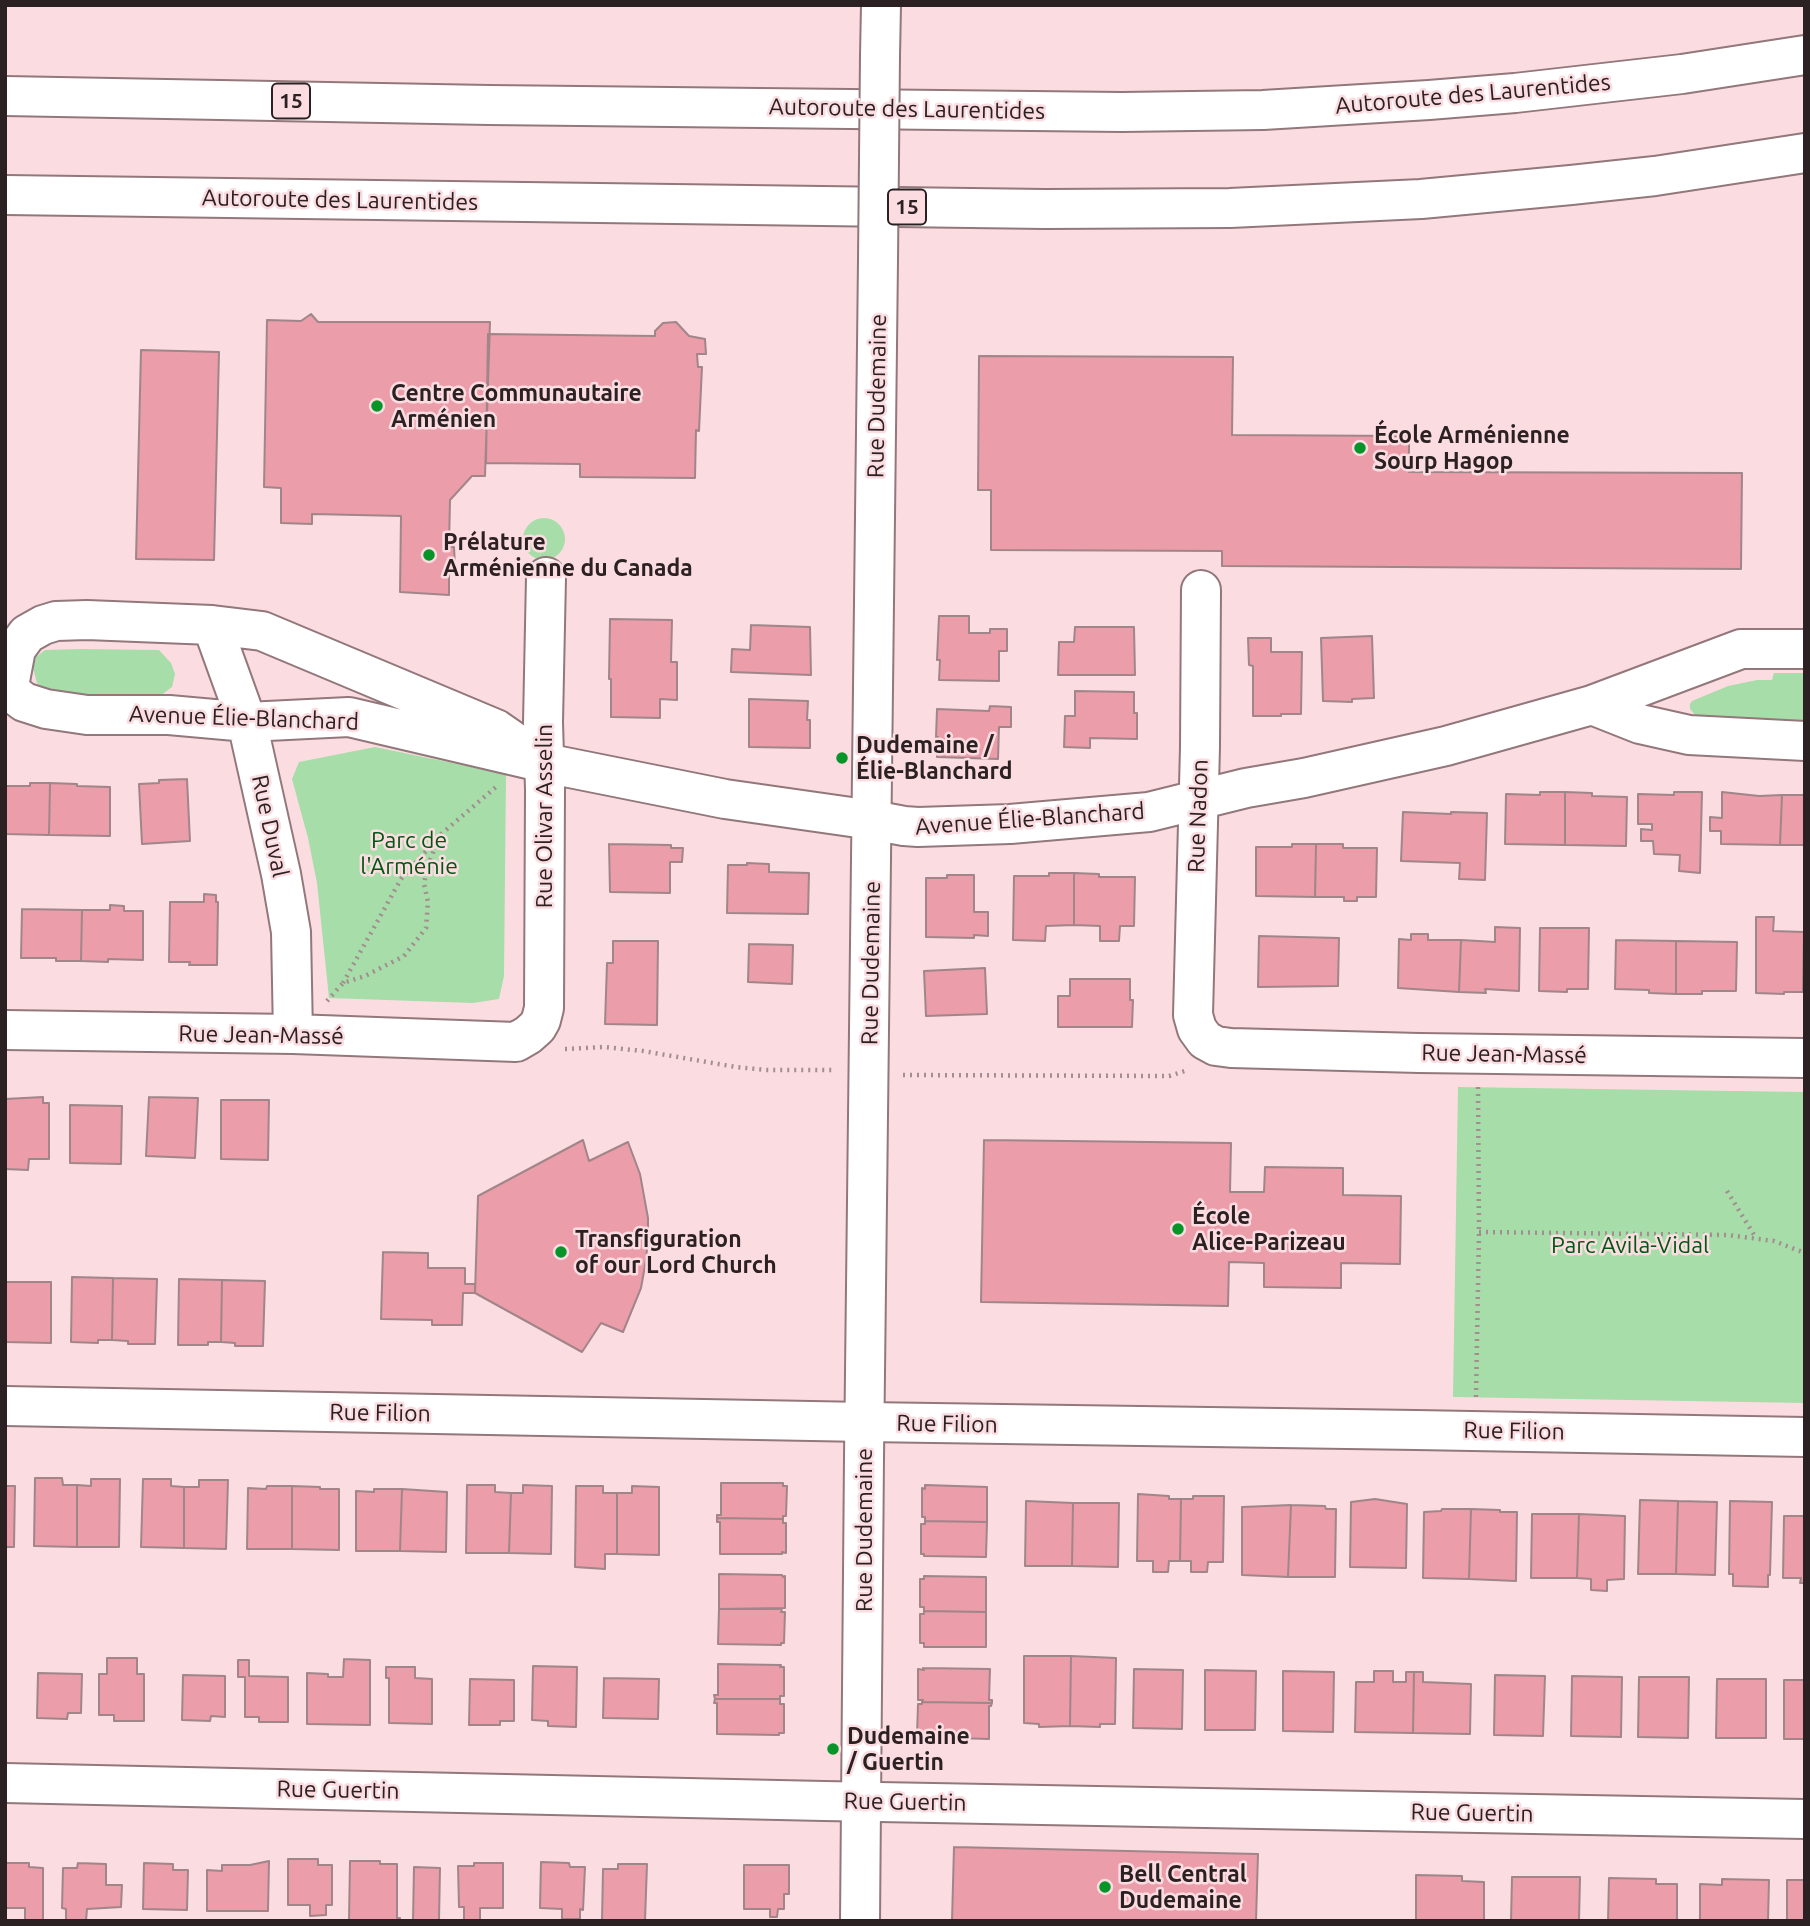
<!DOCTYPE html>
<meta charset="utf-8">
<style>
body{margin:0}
#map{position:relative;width:1810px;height:1926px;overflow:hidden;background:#fbdde1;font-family:Ubuntu,sans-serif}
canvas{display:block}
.frame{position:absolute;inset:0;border:7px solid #2b2022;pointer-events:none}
</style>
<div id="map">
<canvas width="1810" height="1926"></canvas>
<div class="frame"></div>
</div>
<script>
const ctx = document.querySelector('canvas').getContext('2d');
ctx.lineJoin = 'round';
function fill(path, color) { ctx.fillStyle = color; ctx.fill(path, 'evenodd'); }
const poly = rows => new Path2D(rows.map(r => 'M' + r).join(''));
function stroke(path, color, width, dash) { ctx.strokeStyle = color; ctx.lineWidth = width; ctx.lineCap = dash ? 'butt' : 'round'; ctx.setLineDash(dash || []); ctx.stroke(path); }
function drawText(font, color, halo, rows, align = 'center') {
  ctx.font = font + ' Ubuntu,sans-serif'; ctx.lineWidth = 5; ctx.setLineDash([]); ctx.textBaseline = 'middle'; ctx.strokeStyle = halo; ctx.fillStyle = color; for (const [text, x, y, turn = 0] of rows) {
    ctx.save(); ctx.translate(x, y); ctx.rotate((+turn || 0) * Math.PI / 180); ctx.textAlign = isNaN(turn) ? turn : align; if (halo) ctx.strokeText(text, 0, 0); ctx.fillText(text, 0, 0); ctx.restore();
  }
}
fill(poly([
 '523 539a21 21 0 1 1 42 0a21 21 0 1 1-42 0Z',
 [81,649,159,650,171,663,175,674,172,687,160,696,87,696,51,694,37,683,33,668,36,657,45,650],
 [1774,673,1805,673,1805,722,1695,720,1695,715,1690,709,1690,704,1692,701,1728,686,1757,680,1772,680],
 [375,747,506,774,504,976,499,999,473,1003,329,998,317,883,308,838,292,779,299,762],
 [1458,1087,1805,1092,1805,1403,1453,1397]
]), '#a7dda8');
const building = poly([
 [311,314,318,322,490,322,485,476,472,476,450,500,449,547,454,547,455,566,449,566,449,595,400,592,401,516,312,514,312,524,281,523,281,488,264,487,267,320,301,321,311,314],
 [676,322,689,336,705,339,706,354,697,354,698,367,702,367,699,431,696,430,695,478,580,477,580,464,486,463,488,334,655,336,655,331,663,323,676,322],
 [141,350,219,352,214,560,136,559,141,350],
 [979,356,1233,357,1232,435,1409,436,1409,472,1742,473,1741,569,1222,566,1222,551,991,550,991,490,978,490,979,356],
 [939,616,969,616,969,633,990,633,990,629,1007,629,1007,651,999,651,999,681,939,680,940,660,937,660,939,616],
 [610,619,672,620,671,662,677,662,677,700,660,699,660,718,611,717,611,679,609,679,610,619],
 [751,625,810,627,811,675,731,672,732,649,750,650,751,625],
 [1075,627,1134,627,1135,675,1058,675,1059,642,1074,642,1075,627],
 [1372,636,1374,698,1352,699,1352,702,1323,701,1321,638,1372,636],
 [1248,638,1271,638,1271,652,1302,652,1301,714,1281,714,1281,716,1253,716,1253,666,1249,665,1248,638],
 [1075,691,1134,692,1134,713,1137,713,1137,739,1090,738,1090,748,1064,747,1065,716,1075,716,1075,691],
 [749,699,808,701,807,720,810,720,810,748,749,747,749,699],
 [990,706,1011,707,1011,727,999,727,998,759,937,757,938,737,936,737,937,709,989,711,990,706],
 [187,779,190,841,142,844,139,784,159,783,159,780,187,779],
 [30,783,50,783,49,835,5,834,5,786,30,786,30,783],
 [50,783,77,784,77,786,110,787,110,836,49,835,50,783],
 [1540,792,1565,792,1565,845,1505,844,1506,794,1540,795,1540,792],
 [1565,792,1592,793,1592,796,1627,797,1626,846,1565,845,1565,792],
 [1674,792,1702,792,1700,873,1679,871,1680,855,1654,854,1653,841,1641,841,1641,829,1652,830,1652,824,1638,824,1638,794,1674,795,1674,792],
 [1722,792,1759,796,1782,795,1780,845,1721,844,1721,831,1710,831,1710,817,1722,818,1722,792],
 [1782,795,1805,795,1805,845,1780,845,1782,795],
 [1403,812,1451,814,1451,812,1487,813,1485,880,1459,879,1460,863,1401,861,1403,812],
 [609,844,671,845,671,848,683,848,682,862,670,862,670,893,610,892,609,844],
 [1292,844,1316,844,1315,897,1256,896,1256,847,1292,847,1292,844],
 [1316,844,1343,844,1343,848,1377,848,1376,897,1357,897,1357,901,1344,901,1344,897,1315,897,1316,844],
 [747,863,769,864,769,872,809,873,808,914,727,913,728,865,747,865,747,863],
 [1049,873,1074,873,1074,925,1046,926,1045,941,1013,940,1014,876,1049,876,1049,873],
 [1074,873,1099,874,1099,877,1135,877,1134,926,1120,926,1119,941,1100,941,1100,926,1074,925,1074,873],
 [947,875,974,875,974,912,988,912,988,936,974,935,974,938,926,937,926,878,947,878,947,875],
 [204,894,216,895,216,902,218,902,217,965,189,965,190,962,169,962,170,902,204,902,204,894],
 [110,905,124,906,124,911,143,911,143,960,108,959,108,962,81,961,82,910,110,910,110,905],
 [22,909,82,910,81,961,56,961,56,958,21,958,22,909],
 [1756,917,1774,917,1773,931,1804,932,1803,992,1784,992,1784,994,1756,993,1756,917],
 [1495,927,1520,928,1519,991,1485,989,1486,993,1459,992,1461,940,1495,942,1495,927],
 [1540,928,1589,928,1588,989,1567,989,1567,992,1539,991,1540,928],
 [1411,934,1428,934,1428,940,1461,940,1459,992,1398,988,1399,939,1411,940,1411,934],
 [1259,936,1339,938,1338,986,1258,987,1259,936],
 [1616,940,1676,941,1676,994,1649,993,1649,990,1615,989,1616,940],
 [613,941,658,941,657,1025,605,1024,607,963,613,963,613,941],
 [1676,941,1737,942,1736,991,1702,991,1702,994,1676,994,1676,941],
 [749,944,793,945,792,984,748,982,749,944],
 [985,968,987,1014,926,1016,924,971,985,968],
 [1070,979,1130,979,1130,1000,1133,1000,1132,1027,1058,1027,1058,996,1070,996,1070,979],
 [43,1097,43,1103,49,1103,49,1159,29,1159,28,1170,5,1169,5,1099,43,1097],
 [149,1097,198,1098,195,1158,146,1156,149,1097],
 [221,1100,269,1100,268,1160,221,1159,221,1100],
 [70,1105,122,1106,121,1164,70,1163,70,1105],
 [583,1140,589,1161,628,1142,640,1174,648,1218,648,1238,646,1260,641,1288,623,1332,601,1323,582,1352,475,1293,478,1196,583,1140],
 [984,1140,1231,1143,1230,1192,1264,1192,1265,1167,1343,1168,1343,1195,1401,1196,1400,1264,1341,1263,1341,1288,1264,1287,1264,1263,1229,1262,1228,1306,981,1302,984,1140],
 [383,1252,428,1253,428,1268,465,1268,465,1284,475,1284,475,1293,463,1293,462,1325,432,1325,432,1320,381,1319,383,1252],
 [72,1277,113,1278,112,1340,98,1340,98,1343,71,1342,72,1277],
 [113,1278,157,1279,155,1344,128,1344,128,1341,112,1340,113,1278],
 [179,1279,222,1280,221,1342,208,1342,208,1345,178,1345,179,1279],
 [222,1280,265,1281,263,1346,235,1346,235,1343,221,1342,222,1280],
 [5,1282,51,1282,51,1343,5,1342,5,1282],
 [35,1478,62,1478,63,1485,77,1485,77,1547,34,1546,35,1478],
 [91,1479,120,1479,119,1547,77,1547,77,1485,91,1486,91,1479],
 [143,1479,171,1479,171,1486,184,1487,184,1548,141,1547,143,1479],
 [199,1480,228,1480,226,1549,184,1548,184,1487,199,1487,199,1480],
 [721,1483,783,1483,783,1486,787,1486,786,1516,783,1516,783,1519,717,1518,717,1515,721,1515,721,1483],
 [467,1485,495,1485,495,1492,511,1493,509,1553,466,1553,467,1485],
 [523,1485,552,1486,551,1554,509,1553,511,1493,523,1493,523,1485],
 [925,1485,987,1487,987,1522,925,1521,925,1517,922,1517,922,1488,925,1489,925,1485],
 [5,1486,15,1486,14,1547,5,1547,5,1486],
 [267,1486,292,1486,292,1549,247,1549,248,1488,266,1489,267,1486],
 [292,1486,320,1487,320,1489,339,1489,339,1550,292,1549,292,1486],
 [576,1486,603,1486,603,1493,617,1493,617,1554,605,1554,605,1569,575,1567,576,1486],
 [632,1486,659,1487,659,1555,617,1554,617,1493,632,1493,632,1486],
 [374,1489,402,1489,400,1551,356,1551,356,1491,374,1492,374,1489],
 [402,1489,447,1492,446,1552,400,1551,402,1489],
 [1138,1494,1169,1496,1169,1499,1181,1499,1180,1561,1169,1561,1168,1572,1153,1572,1153,1561,1137,1561,1138,1494],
 [1193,1496,1224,1496,1223,1562,1208,1562,1207,1572,1191,1572,1191,1561,1180,1561,1181,1499,1193,1499,1193,1496],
 [1375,1499,1407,1504,1406,1568,1350,1567,1351,1502,1375,1499],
 [1640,1500,1678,1501,1676,1574,1638,1574,1640,1500],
 [1026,1501,1073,1503,1072,1566,1025,1566,1026,1501],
 [1678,1501,1717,1502,1715,1575,1676,1574,1678,1501],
 [1730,1501,1772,1502,1770,1575,1768,1575,1768,1587,1733,1586,1733,1574,1729,1574,1730,1501],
 [1073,1503,1119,1503,1118,1567,1072,1566,1073,1503],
 [1291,1505,1288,1577,1242,1575,1242,1507,1291,1505],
 [1291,1505,1325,1506,1326,1509,1336,1509,1335,1577,1288,1577,1291,1505],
 [1442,1509,1471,1509,1469,1579,1423,1578,1424,1512,1441,1511,1442,1509],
 [1471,1509,1500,1510,1500,1512,1517,1512,1516,1581,1469,1579,1471,1509],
 [1532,1514,1579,1514,1577,1578,1531,1578,1532,1514],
 [1579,1514,1625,1516,1624,1579,1607,1580,1607,1591,1591,1590,1591,1579,1577,1578,1579,1514],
 [1784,1516,1805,1516,1805,1583,1800,1583,1801,1578,1783,1578,1784,1516],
 [717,1518,783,1519,783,1523,786,1523,786,1553,782,1552,782,1554,720,1554,720,1522,717,1522,717,1518],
 [925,1521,987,1522,986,1557,924,1556,924,1554,921,1554,921,1524,925,1524,925,1521],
 [719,1574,782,1575,783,1577,785,1576,785,1608,719,1609,719,1574],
 [924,1576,986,1577,986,1612,924,1611,924,1607,920,1607,920,1579,924,1579,924,1576],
 [719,1609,782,1609,781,1612,785,1612,784,1643,781,1643,781,1645,718,1644,719,1609],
 [924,1611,986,1612,986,1647,924,1647,924,1643,920,1643,920,1614,924,1614,924,1611],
 [1024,1656,1071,1656,1070,1726,1039,1727,1039,1724,1024,1723,1024,1656],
 [1071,1656,1116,1658,1115,1724,1100,1724,1100,1727,1070,1726,1071,1656],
 [107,1658,137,1658,137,1674,144,1674,144,1721,114,1721,114,1715,99,1715,99,1674,107,1674,107,1658],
 [344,1659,370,1660,370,1725,307,1724,307,1673,328,1674,328,1677,343,1677,344,1659],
 [238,1660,249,1660,249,1676,288,1677,288,1722,259,1722,259,1717,245,1717,245,1677,238,1677,238,1660],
 [718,1664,781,1665,780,1667,784,1667,784,1696,780,1696,780,1699,715,1699,714,1695,718,1695,718,1664],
 [533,1666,577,1667,576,1727,548,1726,548,1721,532,1720,533,1666],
 [386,1667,415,1667,415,1678,432,1679,432,1724,389,1723,389,1678,386,1678,386,1667],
 [923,1668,990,1669,989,1700,992,1700,992,1703,922,1702,923,1700,918,1700,918,1669,924,1670,923,1668],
 [1134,1669,1183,1670,1182,1729,1133,1728,1134,1669],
 [1205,1670,1256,1671,1255,1730,1205,1730,1205,1670],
 [1283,1671,1334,1672,1333,1732,1283,1731,1283,1671],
 [1374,1671,1393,1671,1393,1682,1406,1682,1406,1672,1414,1672,1413,1733,1355,1732,1356,1682,1374,1682,1374,1671],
 [1414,1672,1423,1672,1423,1682,1471,1684,1470,1734,1413,1733,1414,1672],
 [38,1673,82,1674,81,1713,68,1713,67,1719,37,1718,38,1673],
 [183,1675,225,1676,225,1717,211,1716,210,1721,182,1720,183,1675],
 [1495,1675,1545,1676,1543,1736,1494,1735,1495,1675],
 [1572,1676,1622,1677,1621,1737,1571,1736,1572,1676],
 [1639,1677,1689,1677,1688,1738,1638,1737,1639,1677],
 [604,1678,659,1679,658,1719,603,1718,604,1678],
 [470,1679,514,1680,514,1721,500,1721,500,1725,469,1725,470,1679],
 [1717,1679,1766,1679,1766,1738,1716,1738,1717,1679],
 [1784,1680,1805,1680,1805,1739,1784,1739,1784,1680],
 [715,1699,780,1699,780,1704,784,1704,784,1733,779,1733,779,1735,717,1734,717,1703,714,1703,715,1699],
 [922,1702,992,1703,991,1706,989,1706,989,1739,922,1737,922,1735,917,1735,918,1704,922,1704,922,1702],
 [954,1847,1258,1854,1256,1921,952,1921,954,1847],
 [288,1859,318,1859,318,1865,332,1865,332,1905,326,1905,326,1915,310,1916,310,1905,288,1905,288,1859],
 [269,1861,268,1911,207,1911,207,1870,222,1871,222,1865,250,1865,269,1861],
 [350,1861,380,1861,380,1864,397,1864,397,1918,400,1918,400,1921,349,1921,350,1861],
 [541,1862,569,1863,570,1867,585,1867,583,1910,580,1909,580,1919,562,1919,562,1909,540,1908,541,1862],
 [5,1863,29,1863,29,1867,43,1868,43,1920,25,1920,25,1908,5,1908,5,1863],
 [78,1863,106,1864,106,1885,122,1885,121,1907,87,1909,86,1921,66,1921,66,1909,62,1908,63,1868,77,1868,78,1863],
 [144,1863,173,1864,173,1870,188,1870,187,1910,143,1909,144,1863],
 [474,1863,503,1863,503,1908,480,1908,480,1920,464,1920,464,1907,459,1907,458,1866,474,1866,474,1863],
 [618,1864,647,1864,645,1921,602,1921,603,1869,618,1869,618,1864],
 [744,1865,789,1865,789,1894,784,1894,784,1909,778,1909,777,1917,770,1917,770,1909,744,1909,744,1865],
 [414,1867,440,1868,439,1921,413,1921,414,1867],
 [1416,1875,1462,1876,1462,1881,1484,1882,1484,1921,1416,1921,1416,1875],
 [1512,1877,1580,1877,1579,1921,1511,1921,1512,1877],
 [1609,1878,1656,1879,1656,1884,1677,1884,1677,1921,1608,1921,1609,1878],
 [1722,1879,1769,1880,1768,1921,1700,1921,1700,1884,1722,1885,1722,1879],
 [1787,1880,1805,1880,1805,1921,1787,1921,1787,1880]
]);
fill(building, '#eb9daa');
stroke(building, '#a08589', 2);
const street = poly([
 [1201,590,1200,747,1193,1015,1197,1029,1205,1040,1216,1046,1231,1048,1419,1053,1805,1058],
 [212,625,247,722,281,874,291,932,293,1034],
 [1592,705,1640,724,1689,735,1805,741],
 [545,763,496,729,262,631,212,625,87,620,56,621,43,625,27,634,16,649,9,686,15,695,24,702,46,709,87,715,169,715,247,722,349,717,545,763,725,799,872,820,904,826,918,827,1010,824,1149,812,1246,788,1304,778,1446,746,1592,705,1741,649,1805,649],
 [5,1030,293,1034,516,1042,528,1035,537,1027,541,1020,544,1008,545,790,543,722,546,577],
 [5,1406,865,1422,1416,1430,1805,1437],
 [5,1783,824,1801,1805,1819]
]);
const secondary = poly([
 [880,56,881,5],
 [860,1921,864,1457,878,260]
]);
const highway = poly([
 [5,96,489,105,1122,112,1263,110,1429,100,1515,93,1682,74,1805,55],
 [5,195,1045,209,1230,208,1421,199,1571,185,1655,176,1805,153]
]);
stroke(street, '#92777b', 42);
stroke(secondary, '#92777b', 42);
stroke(highway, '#92777b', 42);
stroke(poly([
 [343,983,401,879,437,839],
 [327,1001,343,983,365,976,404,956,426,928,428,902,424,884,427,868,440,835,496,787],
 [565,1049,604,1047,643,1051,736,1067,766,1070,834,1070],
 [903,1075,1169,1076,1188,1070],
 [1727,1191,1756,1238],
 [1479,1232,1728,1235,1774,1241,1805,1253],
 [1476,1397,1479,1232,1478,1087]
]), '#a38d90', 4.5, [2, 5]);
stroke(street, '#fff', 38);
stroke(secondary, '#fff', 38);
stroke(highway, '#fff', 38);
const secondaryBridge = poly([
 [878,260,880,56]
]);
stroke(secondaryBridge, '#92777b', 42, []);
stroke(secondaryBridge, '#fff', 38);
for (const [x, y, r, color] of [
 [377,406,7,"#079429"],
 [1360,448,7,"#079429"],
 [429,555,7,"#079429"],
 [842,758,7,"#079429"],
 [1178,1229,7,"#079429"],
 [561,1252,7,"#079429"],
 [833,1749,7,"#079429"],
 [1105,1887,7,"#079429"]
]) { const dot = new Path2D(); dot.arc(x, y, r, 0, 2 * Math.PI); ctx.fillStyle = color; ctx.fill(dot); stroke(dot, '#fbdde1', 2.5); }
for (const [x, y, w] of [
 [291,101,38],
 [907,207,38]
]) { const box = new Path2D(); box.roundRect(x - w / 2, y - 17.5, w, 35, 5); ctx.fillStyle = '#fbdde1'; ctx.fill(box); stroke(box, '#2b2022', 2); }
drawText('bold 21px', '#2b2022', null, [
 ["15",291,101],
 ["15",907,207]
]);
drawText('23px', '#2b2022', '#fbdde1', [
 ["Autoroute des Laurentides",1473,94,-5],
 ["Autoroute des Laurentides",907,109,1],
 ["Autoroute des Laurentides",340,200,1],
 ["Rue Dudemaine",877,396,-89],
 ["Avenue Élie-Blanchard",244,718,2],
 ["Rue Olivar Asselin",544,816,-90],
 ["Rue Nadon",1198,816,-88],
 ["Avenue Élie-Blanchard",1030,819,-4],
 ["Rue Duval",270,826,78],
 ["Rue Dudemaine",871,963,-89],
 ["Rue Jean-Massé",261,1035,1],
 ["Rue Jean-Massé",1504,1054,1],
 ["Rue Filion",380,1413,1],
 ["Rue Filion",947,1424,1],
 ["Rue Filion",1514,1431,1],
 ["Rue Dudemaine",864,1530,-90],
 ["Rue Guertin",338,1790,1],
 ["Rue Guertin",905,1802,1],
 ["Rue Guertin",1472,1813,1]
]);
drawText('bold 23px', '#2b2022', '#fbdde1', [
 ["Centre Communautaire",391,393],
 ["Arménien",391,419],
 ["École Arménienne",1374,435],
 ["Sourp Hagop",1374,461],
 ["Prélature",443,542],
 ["Arménienne du Canada",443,568],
 ["Dudemaine /",856,745],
 ["Élie-Blanchard",856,771],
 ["École",1192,1216],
 ["Alice-Parizeau",1192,1242],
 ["Transfiguration",575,1239],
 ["of our Lord Church",575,1265],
 ["Dudemaine",847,1736],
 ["/ Guertin",847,1762],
 ["Bell Central",1119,1874],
 ["Dudemaine",1119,1900]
], 'left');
drawText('23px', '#005612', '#fbdde1', [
 ["Parc de",409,840],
 ["l'Arménie",409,866],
 ["Parc Avila-Vidal",1630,1245]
]);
</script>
